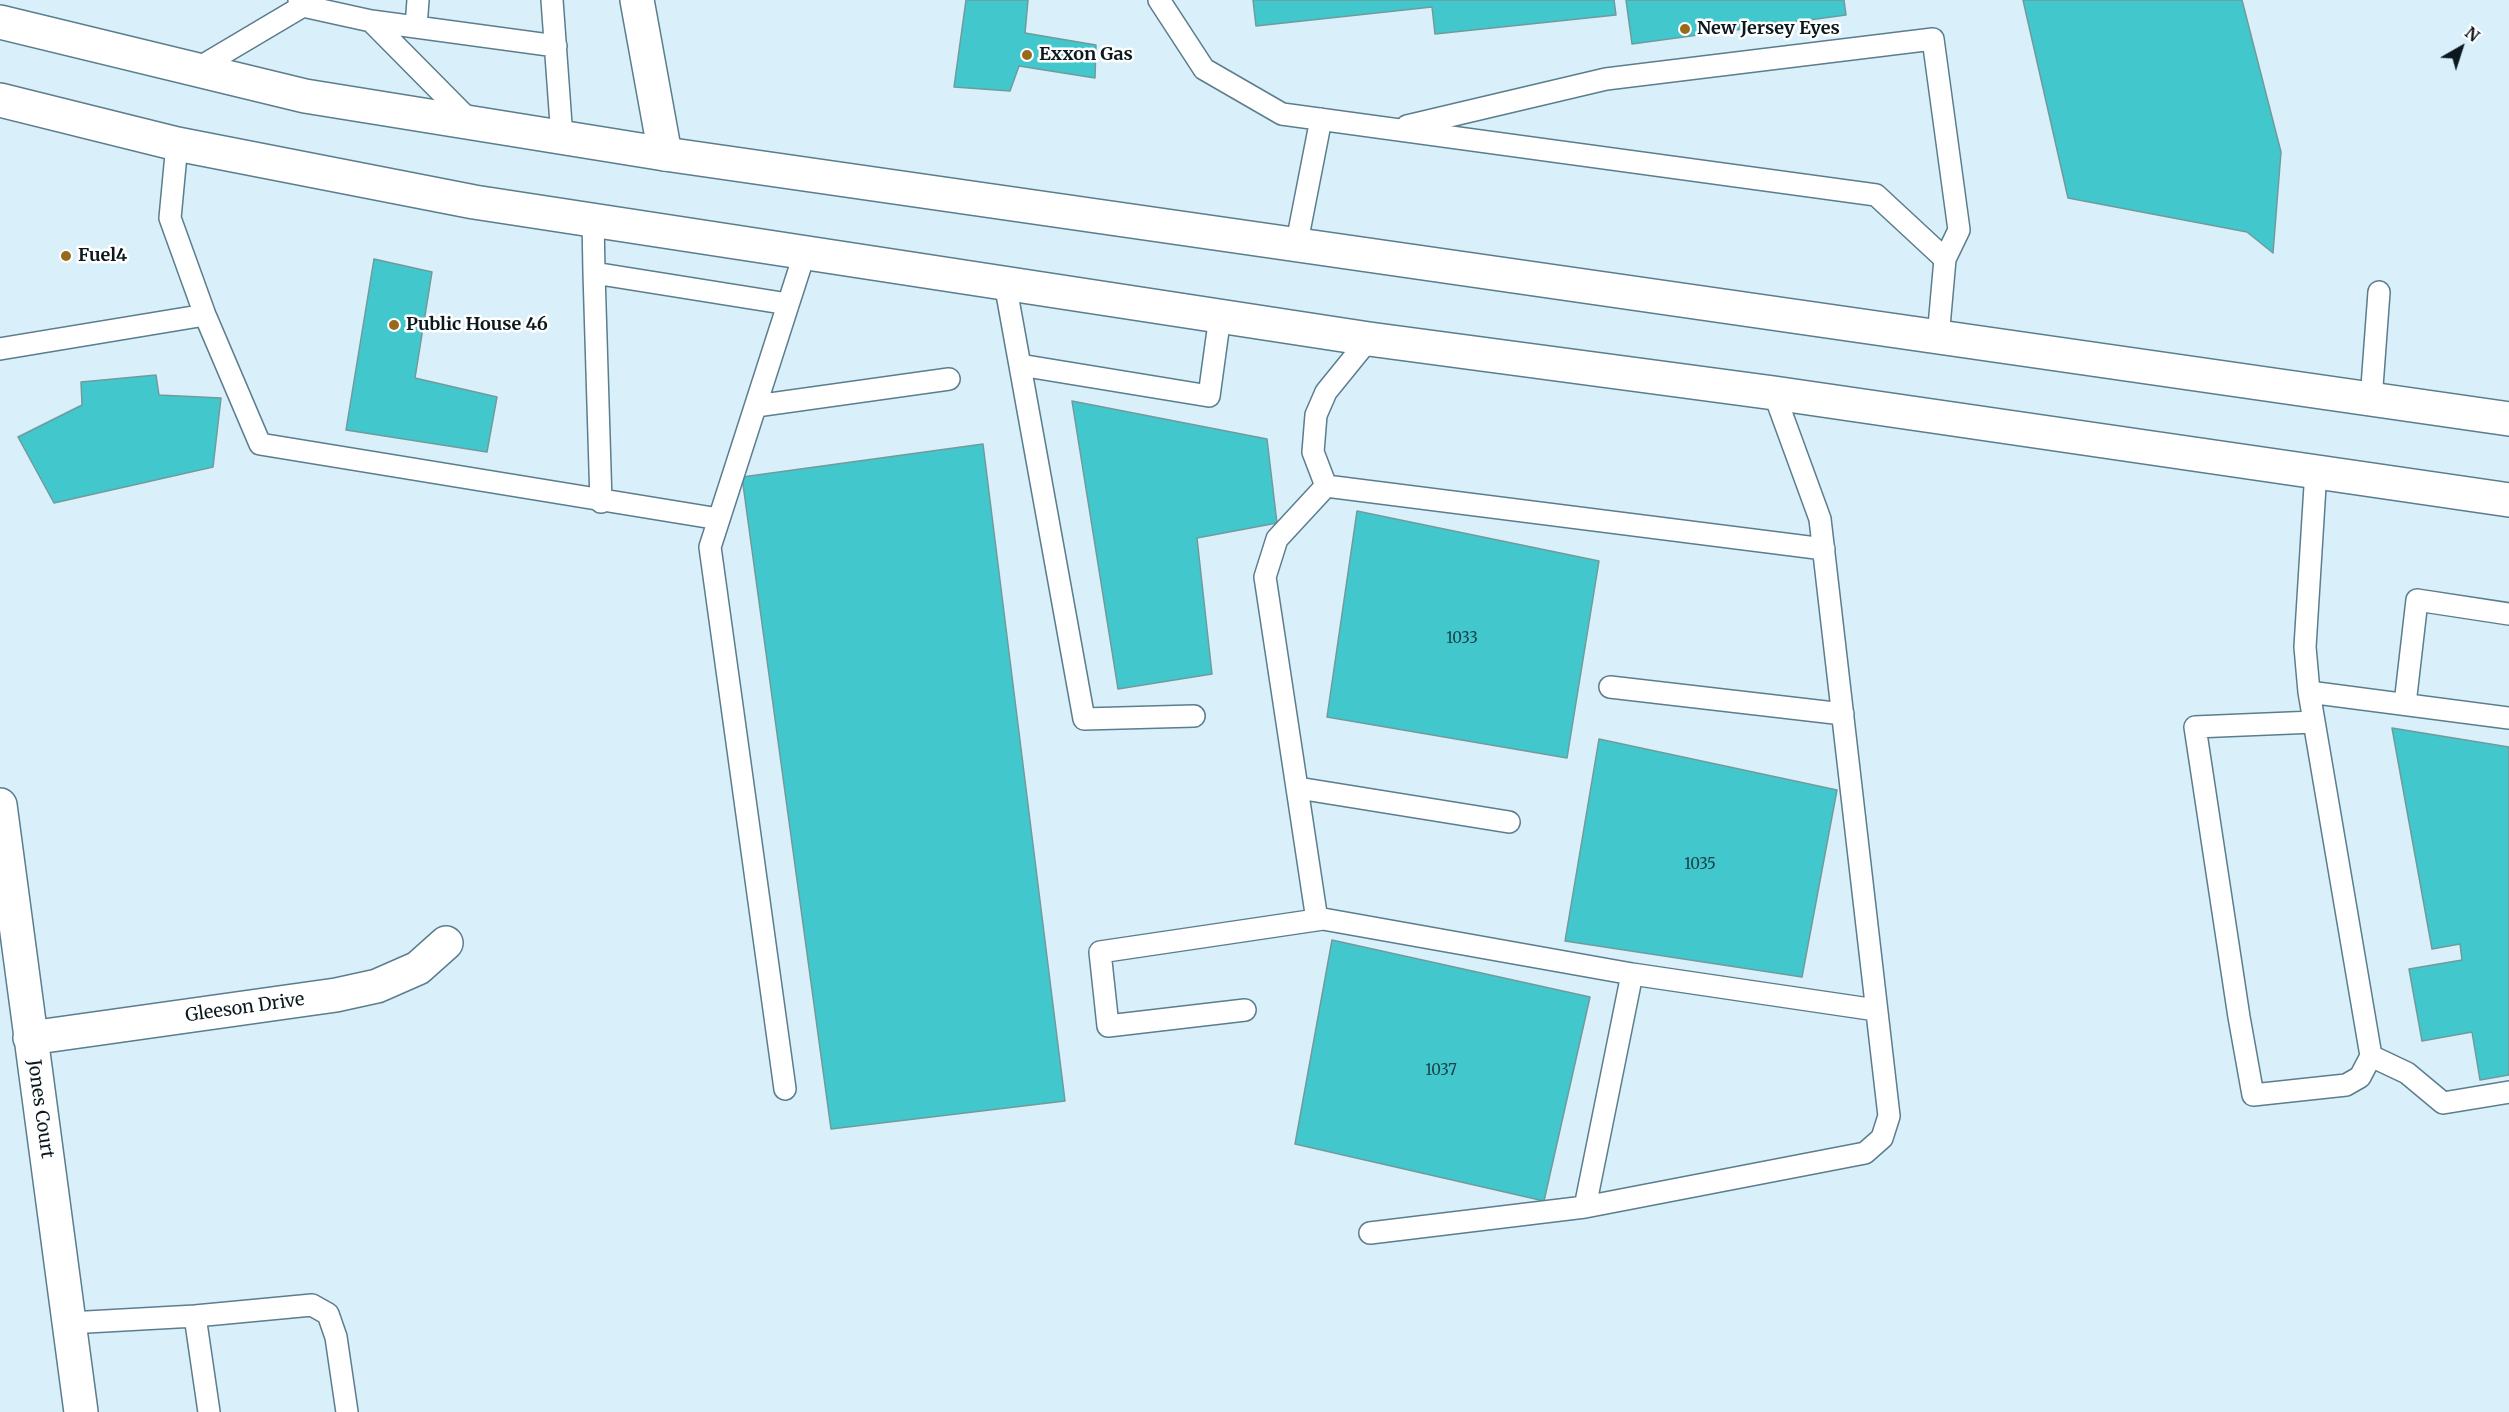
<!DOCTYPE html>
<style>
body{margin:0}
#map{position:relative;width:2509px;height:1412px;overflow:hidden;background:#d9effa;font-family:Merriweather,serif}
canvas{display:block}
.north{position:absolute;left:2431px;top:18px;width:60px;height:60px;-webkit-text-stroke:4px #fff;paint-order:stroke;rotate:39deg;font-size:16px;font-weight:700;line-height:24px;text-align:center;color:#0b191f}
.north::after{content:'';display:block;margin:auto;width:21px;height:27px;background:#0b191f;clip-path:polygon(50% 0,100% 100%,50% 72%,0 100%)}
</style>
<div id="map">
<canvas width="2509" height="1412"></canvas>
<div class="north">N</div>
</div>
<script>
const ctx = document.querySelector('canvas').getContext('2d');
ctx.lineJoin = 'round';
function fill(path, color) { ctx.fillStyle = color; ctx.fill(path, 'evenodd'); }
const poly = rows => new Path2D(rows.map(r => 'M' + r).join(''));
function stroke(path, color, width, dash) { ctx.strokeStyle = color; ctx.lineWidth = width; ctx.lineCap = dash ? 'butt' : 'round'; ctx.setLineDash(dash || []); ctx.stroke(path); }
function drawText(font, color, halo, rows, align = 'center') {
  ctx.font = font + ' Merriweather,serif'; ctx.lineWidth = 5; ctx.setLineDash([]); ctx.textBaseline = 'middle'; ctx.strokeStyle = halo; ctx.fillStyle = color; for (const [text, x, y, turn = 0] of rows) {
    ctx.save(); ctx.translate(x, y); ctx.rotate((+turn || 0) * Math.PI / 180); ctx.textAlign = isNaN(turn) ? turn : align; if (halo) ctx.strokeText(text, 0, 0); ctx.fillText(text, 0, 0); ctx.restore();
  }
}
const building = poly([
 [966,0,1028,0,1025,33,1096,45,1095,78,1019,66,1010,91,954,87,966,0],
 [1253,0,1614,0,1616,15,1435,34,1432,7,1256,26,1253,0],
 [1626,0,1844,0,1846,15,1632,44,1626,0],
 [2023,0,2242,0,2281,152,2273,253,2247,232,2068,198,2023,0],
 [374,259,432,272,415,378,497,397,487,452,346,430,374,259],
 [156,375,159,395,221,398,213,467,54,503,18,437,82,405,81,382,156,375],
 [1072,401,1267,439,1277,523,1197,538,1212,674,1118,689,1072,401],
 [983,444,1065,1101,831,1129,742,477,983,444],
 [1357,511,1599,561,1567,758,1327,717,1357,511],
 [2392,728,2509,747,2509,1075,2480,1080,2472,1032,2422,1041,2409,969,2462,960,2460,944,2432,949,2392,728],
 [1599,739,1837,790,1802,977,1565,941,1599,739],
 [1332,940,1590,997,1544,1201,1295,1144,1332,940]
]);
fill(building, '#42c7cd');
stroke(building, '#709b9d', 1.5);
const lane = poly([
 [299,0,303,6,371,21,416,27,418,0],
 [552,0,562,138],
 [1159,0,1204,69,1282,114,1876,195,1945,259,1938,338],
 [371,21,472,123],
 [416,27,556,46],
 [195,70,303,6],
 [1407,126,1606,79,1933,39,1959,230,1945,259],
 [177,144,170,218,205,315,260,444,719,519],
 [593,219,594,273,788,304],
 [1296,247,1321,119],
 [594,273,601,502],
 [1005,283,1084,719,1194,716],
 [0,349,205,315],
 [1020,365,1209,396,1220,316],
 [2371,400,2379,292],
 [756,406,949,379],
 [2316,470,2305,647,2309,692,2509,718],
 [1326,486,1313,452,1316,415,1326,392,1369,339],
 [1610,687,1843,714],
 [2309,692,2371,1056,2360,1077,2346,1085,2253,1095,2239,1017,2195,727,2314,722],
 [2405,704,2417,600,2509,614],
 [1298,788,1509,822],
 [1317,920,1265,577,1277,539,1326,486,1824,549],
 [1632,974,1876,1010],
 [1245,1010,1108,1026,1100,952,1323,919,1632,974,1585,1207],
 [2371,1056,2407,1073,2443,1103,2509,1092],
 [785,1089,710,547,805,252],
 [1370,1233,1585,1207,1865,1153,1882,1138,1889,1116,1820,519,1774,393],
 [195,1316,312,1305,328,1314,336,1337,347,1412],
 [69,1323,195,1316,209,1412]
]);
const street = poly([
 [637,0,665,154],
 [0,805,81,1412],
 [30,1038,336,995,377,986,418,968,446,943]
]);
const highway = poly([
 [0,22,305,96,665,154,2509,419],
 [0,100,177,144,474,202,1369,339,1774,393,2509,500]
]);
stroke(lane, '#5b7d8e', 24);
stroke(street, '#5b7d8e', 36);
stroke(highway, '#5b7d8e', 36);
stroke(lane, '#fff', 21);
stroke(street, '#fff', 33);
stroke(highway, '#fff', 33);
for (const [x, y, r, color] of [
 [1685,29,6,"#976b19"],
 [1027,55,6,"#976b19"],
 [66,256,6,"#976b19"],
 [394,325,6,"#976b19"]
]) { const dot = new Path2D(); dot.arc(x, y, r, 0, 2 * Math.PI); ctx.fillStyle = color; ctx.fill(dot); stroke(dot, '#fff', 2); }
drawText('15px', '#19444a', null, [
 ["1033",1462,639],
 ["1035",1700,865],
 ["1037",1441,1071]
]);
drawText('bold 18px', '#0b191f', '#fff', [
 ["New Jersey Eyes",1697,29],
 ["Exxon Gas",1039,55],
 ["Fuel4",78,256],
 ["Public House 46",406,325]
], 'left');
drawText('18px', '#0b191f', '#fff', [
 ["Gleeson Drive",245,1008,-8],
 ["Jones Court",40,1109,82]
]);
</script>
